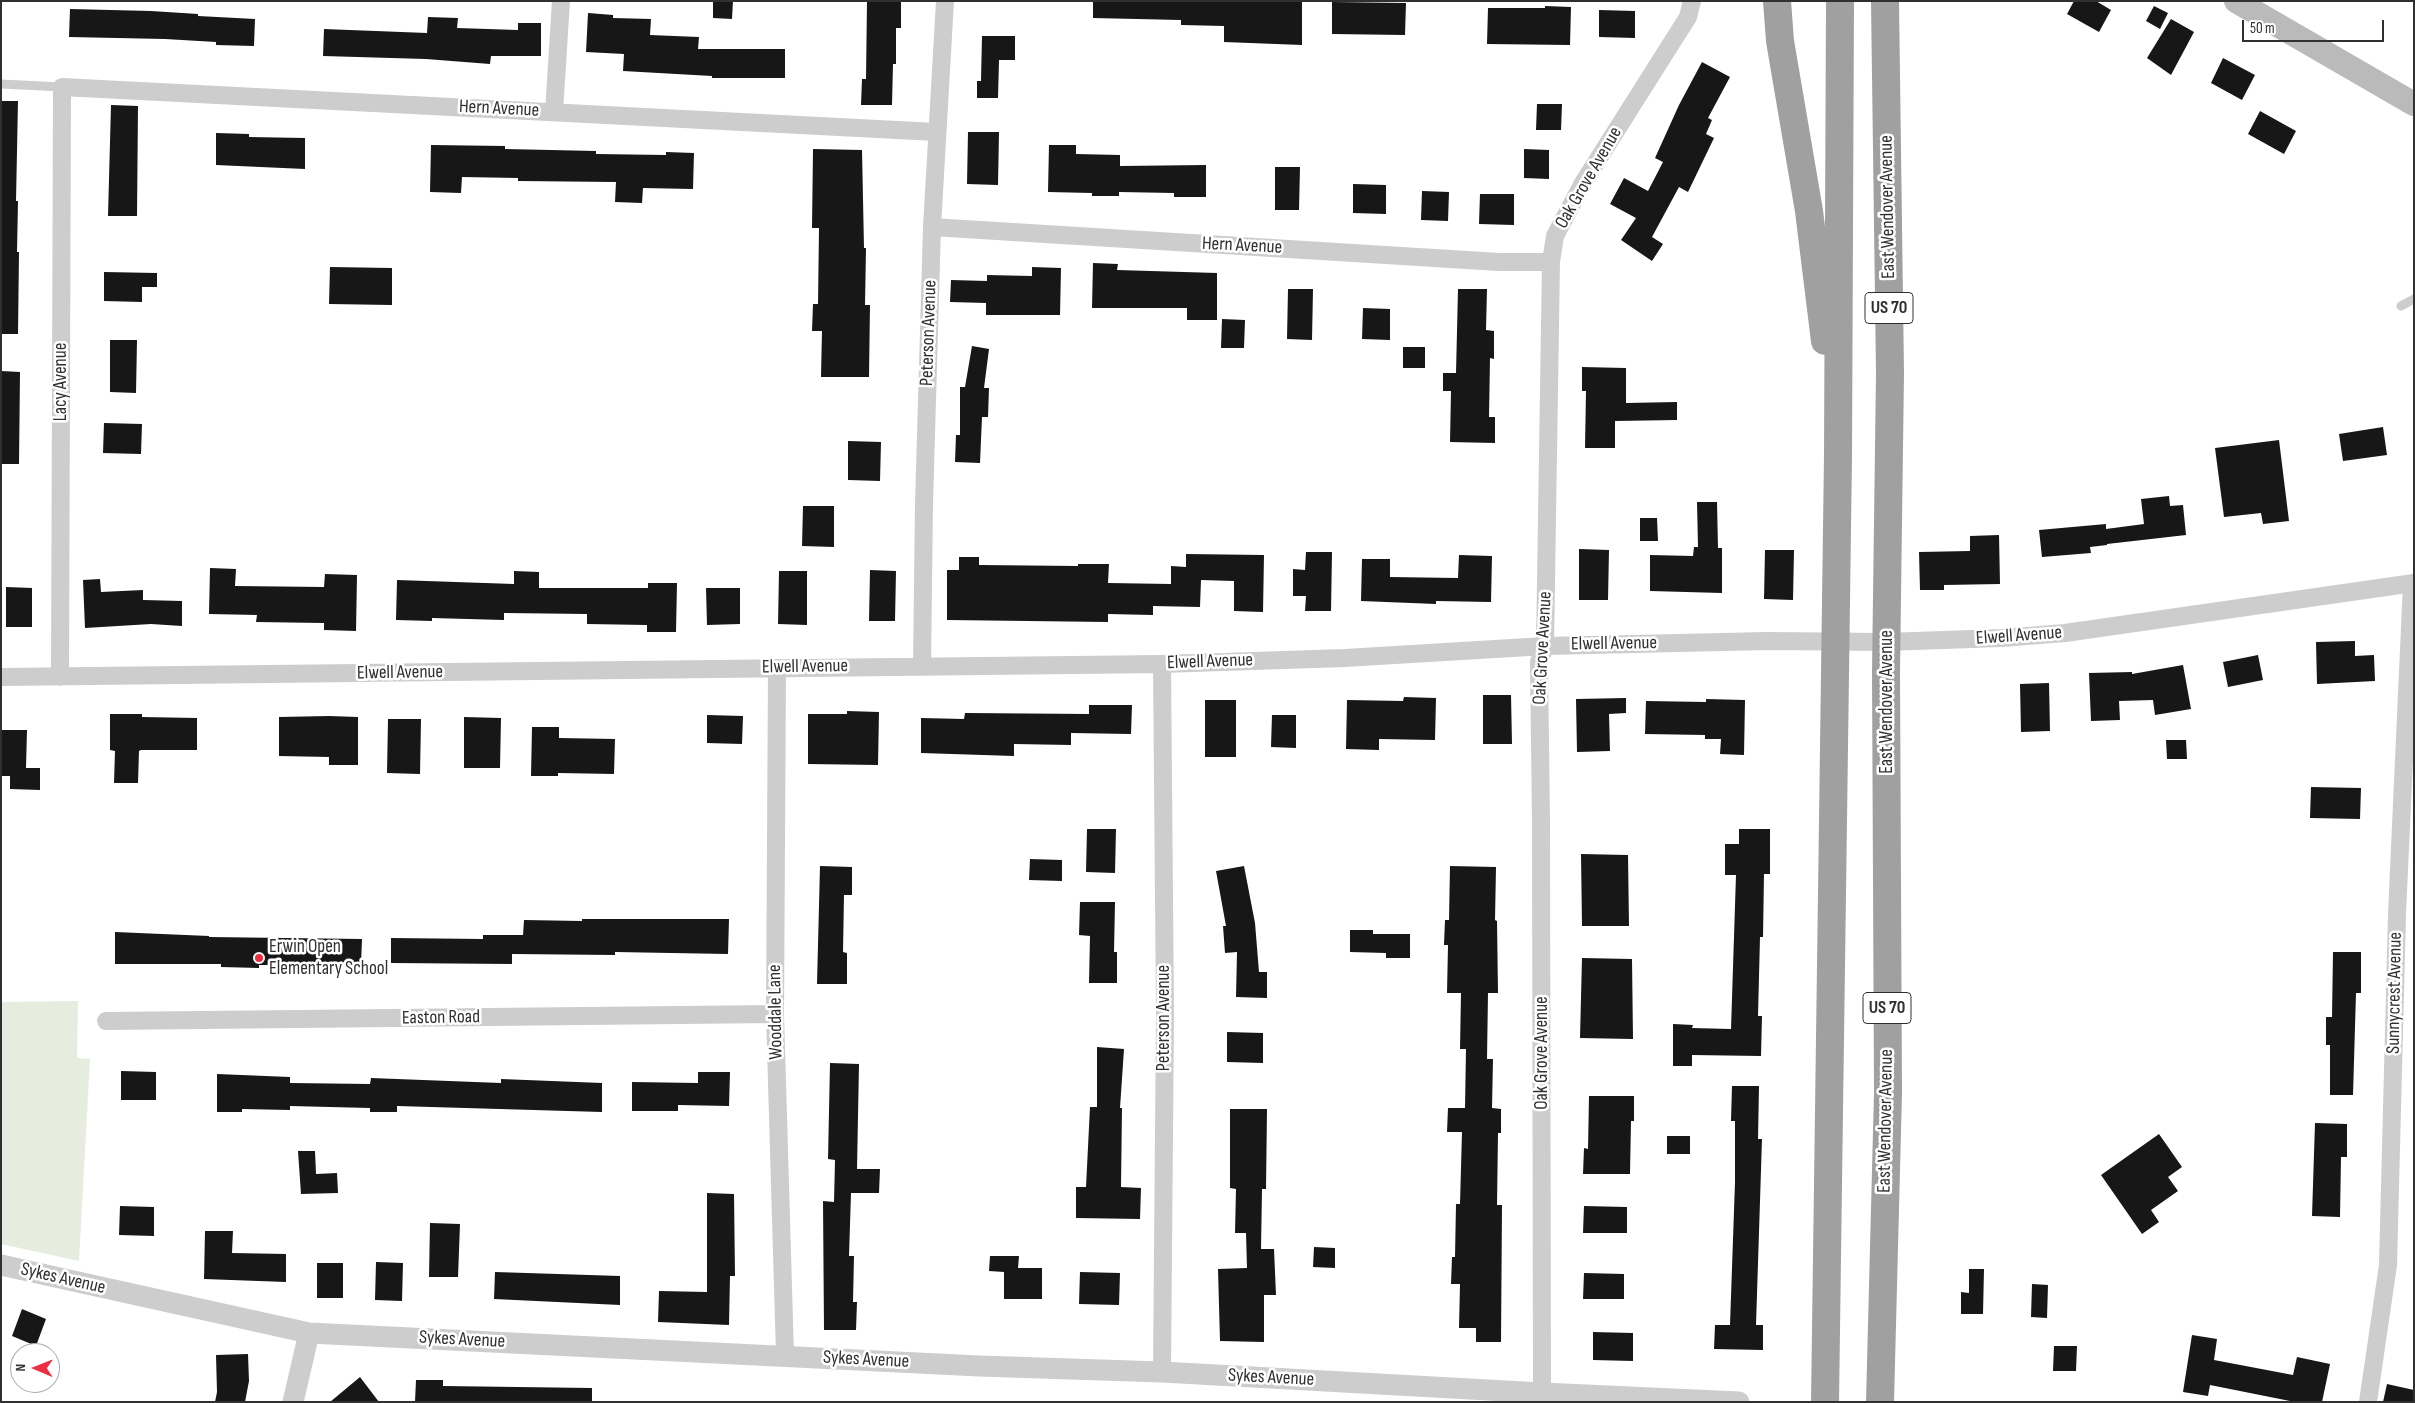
<!DOCTYPE html>
<style>
body{margin:0}
#map{position:relative;width:2415px;height:1403px;overflow:hidden;background:#fff;font-family:"Sofia Sans Condensed",sans-serif}
canvas{display:block}
.frame{position:absolute;inset:0;border:2px solid #303030;pointer-events:none}
.north{position:absolute;left:10px;top:1343px;width:50px;height:50px;box-sizing:border-box;background:#fff;border:1px solid #acacac;border-radius:50%;rotate:271deg;font-size:14px;font-weight:700;line-height:20px;text-align:center;color:#303030}
.north::after{content:'';display:block;margin:auto;width:18px;height:22px;background:#eb2e42;clip-path:polygon(50% 0,100% 100%,50% 72%,0 100%)}
.scale{position:absolute;left:2242px;top:20px;width:142px;height:22px;box-sizing:border-box;border:2px solid #303030;border-top:0;padding-left:6px;font-size:15px;line-height:18px;white-space:nowrap;color:#303030;-webkit-text-stroke:4px #fff;paint-order:stroke}
</style>
<div id="map">
<canvas width="2415" height="1403"></canvas>
<div class="frame"></div>
<div class="north">N</div>
<div class="scale">50 m</div>
</div>
<script>
const ctx = document.querySelector('canvas').getContext('2d');
ctx.lineJoin = 'round';
function fill(path, color) { ctx.fillStyle = color; ctx.fill(path, 'evenodd'); }
const poly = rows => new Path2D(rows.map(r => 'M' + r).join(''));
function stroke(path, color, width, dash) { ctx.strokeStyle = color; ctx.lineWidth = width; ctx.lineCap = dash ? 'butt' : 'round'; ctx.setLineDash(dash || []); ctx.stroke(path); }
function drawText(font, color, halo, rows, align = 'center') {
  ctx.font = font + ' "Sofia Sans Condensed",sans-serif'; ctx.lineWidth = 5; ctx.setLineDash([]); ctx.textBaseline = 'middle'; ctx.strokeStyle = halo; ctx.fillStyle = color; for (const [text, x, y, turn = 0] of rows) {
    ctx.save(); ctx.translate(x, y); ctx.rotate((+turn || 0) * Math.PI / 180); ctx.textAlign = isNaN(turn) ? turn : align; if (halo) ctx.strokeText(text, 0, 0); ctx.fillText(text, 0, 0); ctx.restore();
  }
}
fill(poly([
 [78,1001,77,1058,90,1059,79,1261,1,1244,1,1002]
]), '#e7edde');
fill(poly([
 [713,1,733,1,732,19,713,18],
 [867,1,901,1,901,28,896,28,896,64,893,64,892,105,861,105,862,79,866,79],
 [1093,1,1302,1,1302,45,1224,42,1224,26,1181,25,1181,20,1093,18],
 [2074,1,2096,1,2111,10,2099,32,2067,14],
 [1332,2,1406,3,1405,35,1332,34],
 [1545,6,1571,7,1570,45,1487,44,1488,8,1545,8],
 [2154,6,2168,13,2160,29,2146,21],
 [70,9,151,11,198,14,198,16,255,19,254,46,216,45,216,42,165,39,69,37],
 [1599,10,1635,11,1635,38,1599,37],
 [588,13,613,15,613,18,651,19,650,35,699,37,698,49,785,49,785,78,712,78,712,76,623,71,624,54,586,52],
 [428,17,458,18,457,28,518,30,518,23,541,23,541,56,491,56,490,64,426,59,323,56,324,29,427,33],
 [2171,19,2194,32,2171,75,2147,58],
 [982,36,1015,36,1015,60,999,60,998,98,977,98,977,81,981,81],
 [2223,58,2255,75,2242,100,2211,83],
 [1702,62,1730,77,1708,118,1712,120,1706,134,1714,138,1688,192,1679,187,1652,237,1663,244,1652,261,1621,240,1636,218,1610,204,1624,178,1648,191,1663,162,1655,158,1679,105],
 [1,101,18,101,16,201,18,201,17,252,19,252,18,334,1,334],
 [1537,104,1562,104,1561,130,1536,130],
 [111,105,138,106,137,216,108,216],
 [2260,111,2296,131,2284,154,2248,134],
 [968,132,999,132,998,185,967,184],
 [216,133,249,134,249,137,305,138,305,169,216,165],
 [431,145,505,146,505,149,596,151,596,154,666,155,666,152,694,153,693,189,643,188,642,203,615,202,616,182,518,181,518,178,462,177,461,193,430,192],
 [1049,145,1076,145,1076,154,1120,155,1120,166,1206,165,1206,197,1174,197,1174,193,1119,192,1119,196,1092,196,1092,193,1048,192],
 [813,149,862,150,864,248,866,248,865,305,870,305,869,377,821,377,822,331,812,331,813,304,818,304,819,228,812,228],
 [1524,149,1549,150,1549,179,1524,178],
 [1275,167,1300,167,1299,210,1275,210],
 [1353,184,1386,185,1386,214,1353,213],
 [1422,191,1449,192,1448,221,1421,220],
 [1480,194,1514,194,1514,225,1479,224],
 [1093,263,1118,264,1117,270,1217,273,1217,320,1187,320,1187,308,1092,308],
 [330,267,392,268,392,305,329,304],
 [1032,267,1061,268,1060,315,986,315,986,303,950,302,951,280,987,281,987,275,1032,276],
 [104,272,157,273,157,287,142,287,142,302,104,301],
 [1288,289,1313,289,1312,340,1287,339],
 [1458,289,1487,289,1486,330,1494,331,1494,359,1490,358,1489,417,1495,417,1495,443,1450,442,1451,391,1443,391,1443,373,1456,373],
 [1363,308,1390,309,1390,340,1362,339],
 [1222,319,1245,320,1244,348,1221,348],
 [110,340,137,340,136,393,110,392],
 [972,346,989,349,984,388,989,388,988,417,982,417,980,463,955,462,956,435,960,435,960,387,965,387],
 [1403,347,1425,347,1425,368,1403,368],
 [1582,367,1626,368,1626,403,1677,402,1677,420,1615,421,1615,448,1585,448,1586,391,1582,391],
 [1,371,20,372,19,464,1,464],
 [104,423,142,424,141,454,103,453],
 [2383,427,2387,455,2343,461,2339,434],
 [2279,440,2289,521,2263,524,2261,513,2224,517,2215,448],
 [848,441,881,442,880,481,848,480],
 [2169,496,2170,506,2183,505,2186,535,2107,544,2107,545,2090,547,2091,553,2042,557,2039,530,2106,524,2106,529,2144,524,2141,499],
 [1697,502,1717,502,1718,548,1722,548,1722,593,1650,591,1650,555,1693,556,1694,547,1698,547],
 [803,506,834,506,834,547,802,546],
 [1640,518,1657,518,1658,541,1640,541],
 [1999,535,2000,584,1944,585,1944,590,1920,590,1919,552,1970,551,1970,536],
 [1579,549,1609,550,1608,600,1579,600],
 [1765,550,1794,550,1793,600,1764,599],
 [1306,552,1332,552,1331,611,1305,611,1306,596,1293,596,1293,569,1305,570],
 [1186,554,1264,555,1263,612,1234,611,1234,581,1201,580,1200,607,1153,606,1153,615,1108,614,1108,622,947,620,947,570,959,570,959,557,979,557,979,565,1078,566,1078,564,1109,564,1108,583,1171,584,1171,566,1186,567],
 [1459,555,1492,556,1491,602,1436,601,1436,604,1361,601,1362,559,1390,559,1390,577,1458,578],
 [210,568,236,569,235,586,324,587,325,574,357,575,356,631,324,630,324,623,256,622,257,615,209,614],
 [870,570,896,571,895,621,869,621],
 [514,571,539,572,539,588,648,588,648,583,677,583,676,632,647,632,647,625,587,624,587,614,504,613,504,620,432,618,432,621,396,620,397,580,514,584],
 [779,571,807,571,807,625,778,624],
 [100,579,101,592,143,590,143,600,182,601,182,626,151,624,85,628,83,580],
 [6,587,32,588,32,627,6,627],
 [706,588,740,588,740,624,707,625],
 [2355,641,2355,656,2374,655,2375,681,2317,684,2316,642],
 [2258,655,2263,680,2228,687,2223,662],
 [2183,665,2191,709,2155,715,2153,700,2119,701,2120,720,2091,721,2089,673,2132,672,2132,674],
 [2049,683,2050,731,2021,732,2020,684],
 [1483,695,1511,695,1512,744,1483,744],
 [1404,697,1436,698,1435,740,1379,739,1379,750,1346,749,1347,700,1403,701],
 [1626,698,1626,713,1609,714,1610,751,1577,752,1576,699],
 [1706,699,1745,700,1744,755,1720,754,1721,739,1705,739,1705,735,1645,734,1646,701,1706,702],
 [1205,700,1236,700,1236,757,1205,757],
 [1089,705,1132,705,1131,734,1071,733,1071,745,1014,744,1014,756,921,753,921,718,964,719,965,713,1089,714],
 [847,711,879,712,878,765,808,764,808,714,847,714],
 [110,714,142,714,142,717,197,718,197,750,141,750,139,751,138,783,114,783,115,751,110,750],
 [707,715,743,716,742,744,707,743],
 [1272,715,1296,715,1296,748,1271,747],
 [329,716,358,717,358,765,329,765,329,757,279,756,279,717],
 [464,717,501,718,500,768,464,768],
 [388,719,421,719,420,774,387,773],
 [532,727,559,727,559,738,615,739,614,774,558,773,558,776,531,776],
 [1,730,27,730,26,768,40,768,40,790,10,789,10,776,1,776],
 [2166,740,2186,740,2187,759,2167,759],
 [2311,787,2361,788,2360,819,2310,818],
 [1087,829,1116,829,1115,873,1086,872],
 [1739,829,1770,829,1770,874,1764,874,1763,937,1760,937,1758,1016,1762,1016,1761,1056,1692,1055,1692,1066,1673,1066,1673,1024,1693,1025,1692,1028,1731,1029,1736,875,1725,875,1725,844,1739,844],
 [1581,854,1628,855,1629,926,1582,926],
 [1030,859,1062,860,1062,881,1029,880],
 [820,866,852,867,852,895,844,895,843,952,847,953,847,984,817,984],
 [1244,866,1255,923,1259,972,1267,972,1267,998,1236,997,1237,952,1225,953,1223,926,1226,926,1216,871],
 [1450,866,1496,867,1495,920,1497,921,1498,993,1488,993,1487,1059,1493,1059,1492,1108,1501,1109,1501,1133,1498,1133,1497,1205,1502,1205,1501,1342,1476,1342,1476,1328,1459,1328,1460,1284,1451,1284,1452,1257,1455,1257,1456,1204,1460,1204,1462,1132,1447,1132,1448,1108,1465,1108,1466,1049,1460,1049,1461,993,1447,993,1448,945,1444,945,1445,920,1449,920],
 [1080,902,1115,902,1114,952,1117,952,1117,983,1089,983,1090,936,1079,935],
 [582,919,729,919,728,954,615,952,615,955,512,954,512,964,391,963,391,938,483,939,483,935,523,935,524,920,582,921],
 [1350,930,1373,930,1373,934,1410,934,1410,958,1386,958,1386,953,1350,952],
 [115,932,209,936,209,937,362,939,361,965,259,965,259,968,221,967,221,964,115,964],
 [2333,952,2361,952,2361,993,2356,993,2353,1095,2330,1095,2330,1045,2326,1045,2326,1017,2332,1017],
 [1582,958,1632,959,1633,1039,1580,1038],
 [1227,1032,1263,1033,1263,1063,1227,1062],
 [1097,1047,1124,1049,1120,1108,1122,1108,1121,1187,1141,1188,1140,1219,1076,1218,1076,1187,1086,1187,1090,1107,1097,1107],
 [830,1063,859,1064,857,1169,880,1169,879,1193,851,1193,849,1256,854,1256,853,1302,857,1302,856,1330,824,1330,823,1201,834,1202,835,1160,828,1159],
 [121,1071,156,1072,156,1100,121,1100],
 [698,1072,730,1072,729,1106,678,1105,678,1111,632,1111,632,1082,698,1083],
 [217,1074,290,1077,290,1083,370,1084,371,1078,501,1083,501,1079,602,1083,602,1112,397,1106,397,1112,370,1112,370,1108,290,1106,290,1110,242,1109,242,1112,217,1112],
 [1732,1086,1759,1086,1758,1139,1762,1139,1756,1325,1763,1325,1763,1350,1714,1349,1715,1325,1730,1325,1735,1182,1735,1121,1731,1121],
 [1589,1096,1634,1096,1634,1121,1631,1121,1630,1174,1583,1174,1584,1148,1588,1149],
 [1230,1109,1267,1109,1266,1189,1262,1189,1261,1249,1274,1249,1276,1295,1264,1295,1264,1342,1220,1341,1218,1269,1247,1268,1246,1233,1235,1233,1236,1189,1230,1188],
 [2315,1123,2347,1124,2347,1157,2341,1157,2340,1217,2312,1216],
 [2159,1134,2182,1167,2168,1177,2178,1191,2151,1210,2159,1222,2142,1234,2101,1175],
 [1667,1136,1690,1136,1690,1154,1667,1154],
 [298,1151,315,1151,316,1174,337,1173,338,1193,301,1194],
 [707,1193,734,1194,735,1276,730,1276,729,1325,658,1322,659,1291,707,1292],
 [120,1206,154,1207,154,1236,119,1235],
 [1584,1206,1627,1207,1627,1233,1583,1233],
 [430,1223,460,1224,458,1277,429,1277],
 [205,1231,233,1231,232,1253,286,1254,286,1282,204,1279],
 [1314,1247,1335,1248,1335,1268,1313,1267],
 [990,1256,1019,1256,1018,1268,1042,1268,1042,1299,1004,1299,1004,1272,989,1271],
 [376,1262,403,1263,402,1301,375,1300],
 [317,1263,343,1263,343,1298,317,1298],
 [1969,1269,1984,1269,1983,1314,1961,1314,1961,1292,1969,1293],
 [495,1272,620,1276,620,1305,494,1299],
 [1080,1272,1120,1273,1119,1305,1079,1304],
 [1584,1273,1624,1274,1624,1299,1583,1299],
 [2032,1284,2048,1285,2047,1318,2031,1317],
 [22,1309,46,1319,36,1346,12,1336],
 [1593,1332,1633,1333,1633,1361,1593,1360],
 [2192,1335,2217,1339,2214,1360,2293,1375,2297,1357,2330,1364,2322,1402,2295,1402,2210,1385,2208,1396,2183,1392],
 [2054,1346,2077,1346,2076,1371,2053,1371],
 [248,1354,249,1381,245,1402,215,1402,217,1392,216,1355],
 [360,1377,379,1402,330,1402],
 [416,1380,443,1380,443,1386,592,1388,592,1402,415,1402],
 [2387,1384,2414,1390,2414,1402,2383,1402]
]), '#171717');
stroke(poly([
 [1,84,62,87],
 [2401,306,2414,299]
]), '#cdcdcd', 9);
stroke(poly([
 [554,112,561,1],
 [932,227,1499,262,1551,262],
 [922,666,924,504,932,227,945,1],
 [777,668,775,1014,785,1355],
 [1,677,1162,664,1345,658,1545,646,1767,641,1886,642,2001,638,2065,633,2414,583],
 [60,677,62,87,936,132],
 [106,1021,775,1014],
 [1162,1372,1165,1014,1162,664],
 [1542,1393,1541,822,1539,662,1545,646,1551,262,1555,236,1583,183,1688,17,1692,1],
 [2368,1402,2388,1265,2397,914,2412,583]
]), '#cdcdcd', 18);
stroke(poly([
 [1,1265,309,1333,979,1366,1162,1372,1542,1393,1739,1402],
 [293,1402,309,1333]
]), '#cdcdcd', 21);
stroke(poly([
 [2236,1,2414,104]
]), '#bababa', 24);
stroke(poly([
 [1777,1,1780,41,1809,211,1825,341],
 [1825,1402,1838,456,1840,1],
 [1880,1402,1888,1093,1886,672,1890,373,1885,1]
]), '#a0a0a0', 28);
for (const [x, y, r, color] of [
 [259,958,5,"#eb2e42"]
]) { const dot = new Path2D(); dot.arc(x, y, r, 0, 2 * Math.PI); ctx.fillStyle = color; ctx.fill(dot); stroke(dot, '#fff', 2); }
for (const [x, y, w] of [
 [1889,308,48],
 [1887,1008,48]
]) { const box = new Path2D(); box.roundRect(x - w / 2, y - 15.5, w, 31, 4); ctx.fillStyle = '#fff'; ctx.fill(box); stroke(box, '#303030', 1); }
drawText('bold 18px', '#303030', null, [
 ["US 70",1889,308],
 ["US 70",1887,1008]
]);
drawText('19px', '#303030', '#fff', [
 ["Hern Avenue",499,109,3],
 ["Oak Grove Avenue",1589,178,-60],
 ["East Wendover Avenue",1888,207,-91],
 ["Hern Avenue",1242,246,3],
 ["Peterson Avenue",929,333,-88],
 ["Lacy Avenue",61,382,-90],
 ["Elwell Avenue",2019,636,-4],
 ["Elwell Avenue",1614,644,-1],
 ["Oak Grove Avenue",1543,648,-87],
 ["Elwell Avenue",1210,662,-2],
 ["Elwell Avenue",805,667,-1],
 ["Elwell Avenue",400,673,-1],
 ["East Wendover Avenue",1887,702,-90],
 ["Sunnycrest Avenue",2395,993,-89],
 ["Wooddale Lane",776,1012,-91],
 ["Easton Road",441,1018,-1],
 ["Peterson Avenue",1164,1018,-90],
 ["Oak Grove Avenue",1542,1053,-90],
 ["East Wendover Avenue",1886,1121,-89],
 ["Sykes Avenue",63,1279,13],
 ["Sykes Avenue",462,1340,3],
 ["Sykes Avenue",866,1360,3],
 ["Sykes Avenue",1271,1378,3]
]);
drawText('19px', '#303030', '#fff', [
 ["Erwin Open",269,947],
 ["Elementary School",269,969]
], 'left');
</script>
